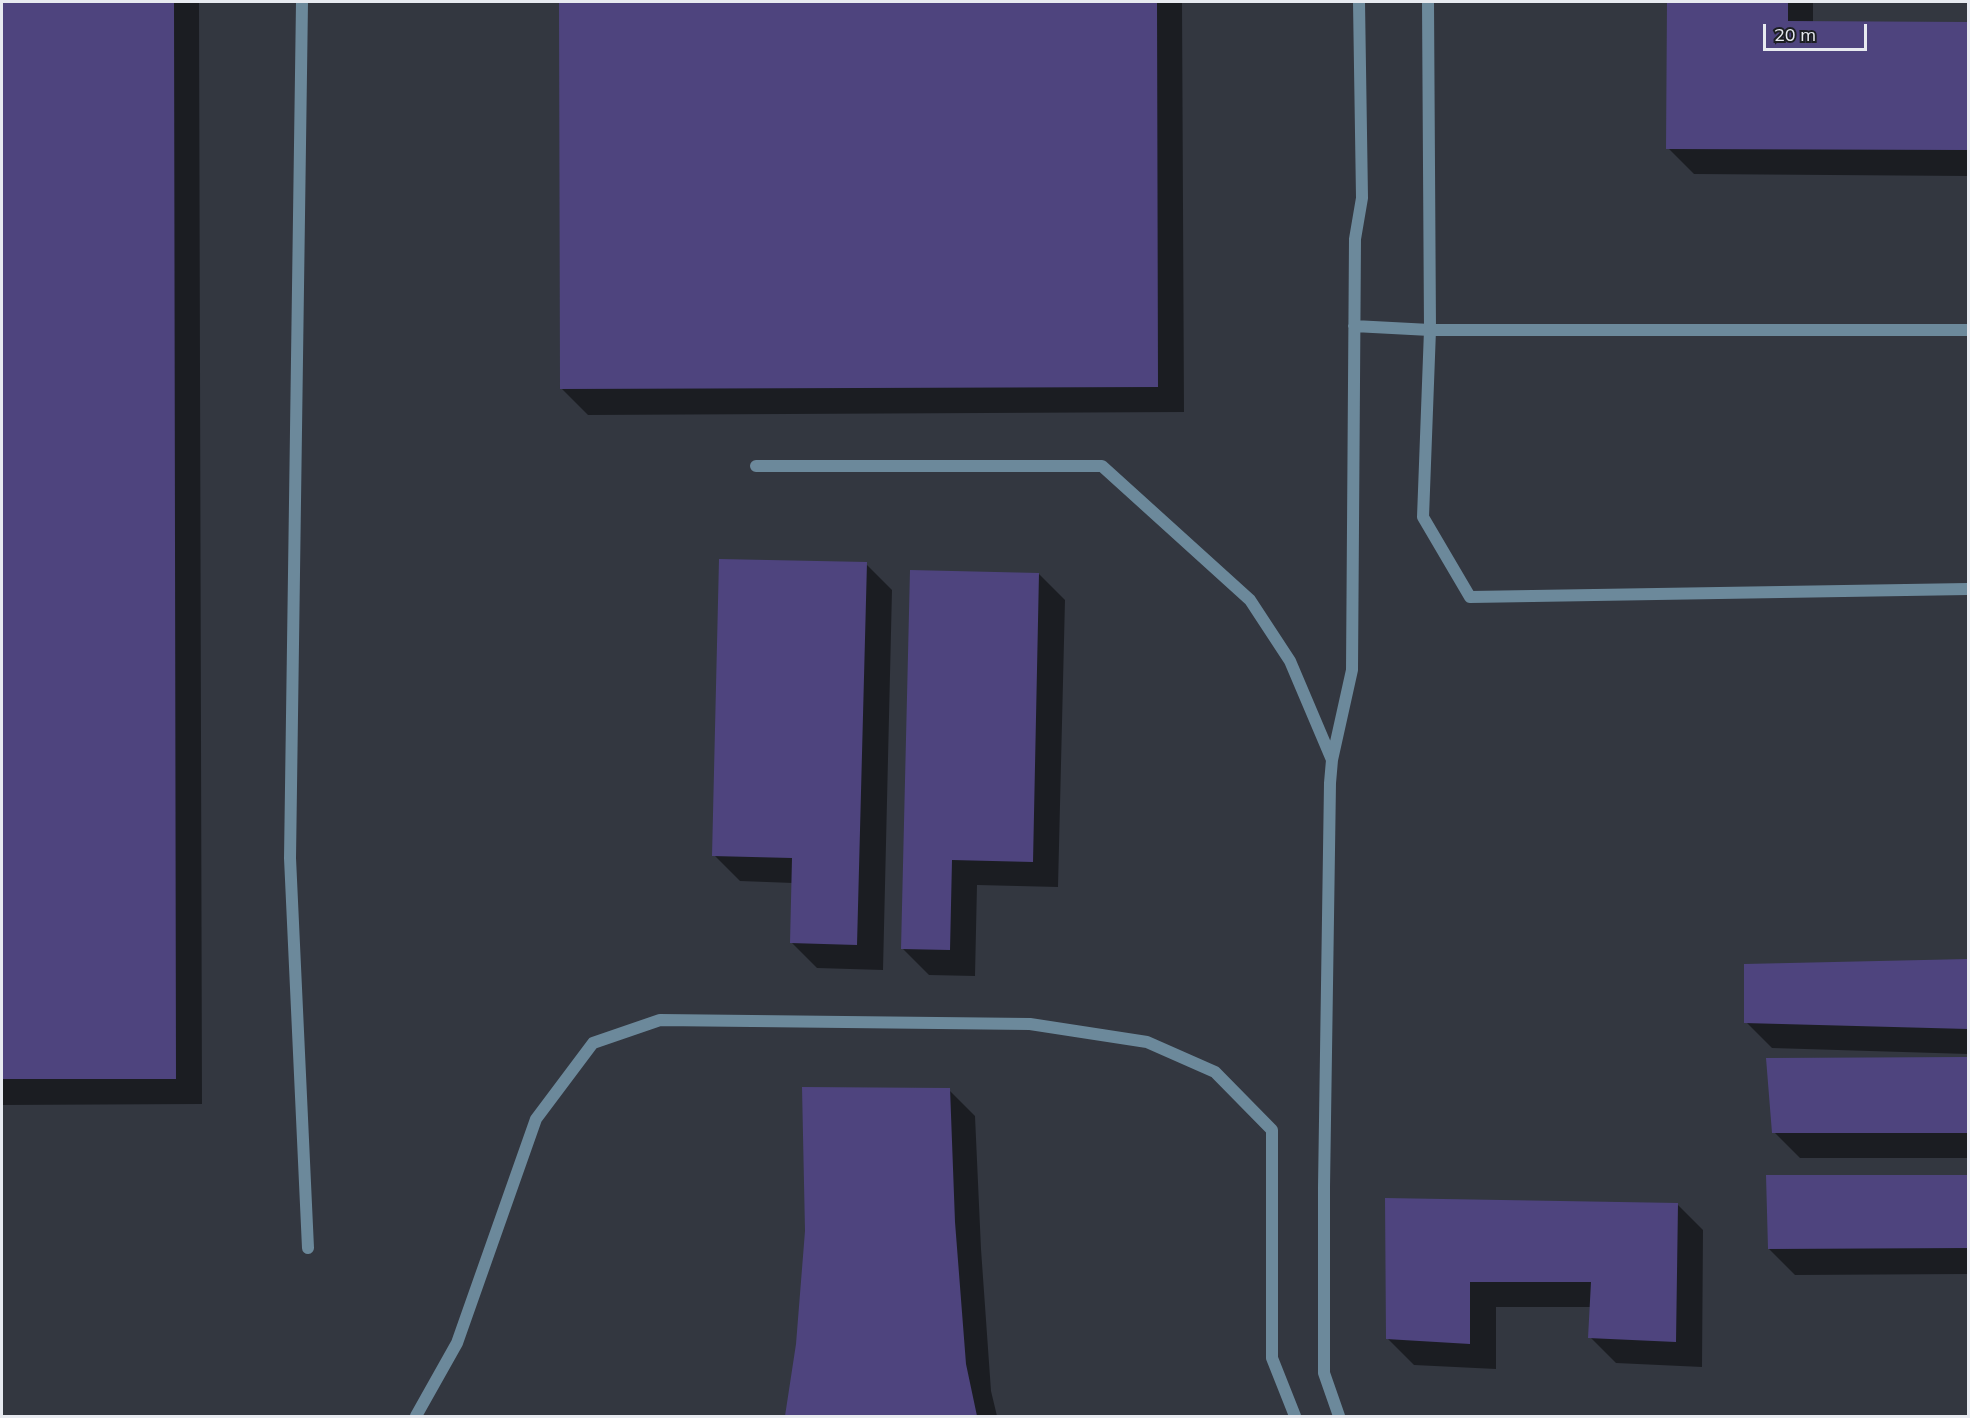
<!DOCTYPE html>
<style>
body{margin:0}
#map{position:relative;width:1970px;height:1418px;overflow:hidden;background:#333740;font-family:Mulish,sans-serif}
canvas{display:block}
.frame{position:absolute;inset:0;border:3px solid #e7eaf0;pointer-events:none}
.scale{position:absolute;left:1763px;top:24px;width:104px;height:27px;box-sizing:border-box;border:3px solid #e7eaf0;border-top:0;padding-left:8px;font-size:18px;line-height:21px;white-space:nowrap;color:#e7eaf0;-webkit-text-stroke:4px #1c1f22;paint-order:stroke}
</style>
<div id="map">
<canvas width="1970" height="1418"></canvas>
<div class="frame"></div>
<div class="scale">20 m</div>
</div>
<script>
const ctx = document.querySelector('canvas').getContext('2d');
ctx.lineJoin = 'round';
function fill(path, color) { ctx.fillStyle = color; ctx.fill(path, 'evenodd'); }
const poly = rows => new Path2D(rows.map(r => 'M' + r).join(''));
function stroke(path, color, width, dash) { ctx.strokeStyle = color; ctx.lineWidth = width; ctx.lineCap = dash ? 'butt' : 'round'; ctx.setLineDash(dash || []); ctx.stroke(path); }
fill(poly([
 [2,2,199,2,202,1104,2,1105],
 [560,2,1182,2,1184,412,588,415,562,389],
 [1668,2,1813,2,1813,23,1968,24,1968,176,1694,174,1668,148],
 [866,564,892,590,883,970,817,968,791,942,793,883,740,881,714,855],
 [1039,574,1065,600,1058,887,977,885,975,976,929,975,903,949],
 [1968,961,1968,1054,1772,1048,1746,1022,1746,966],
 [1968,1058,1968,1158,1800,1158,1774,1132,1768,1060],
 [949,1090,975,1116,981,1249,991,1391,997,1416,786,1416,798,1345],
 [1767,1177,1968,1177,1968,1274,1795,1275,1769,1249],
 [1386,1200,1677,1204,1703,1230,1702,1367,1616,1363,1590,1337,1591,1307,1496,1307,1496,1369,1414,1365,1388,1339]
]), '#0007');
fill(poly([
 [2,2,174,2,176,1079,2,1079],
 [559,2,1157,2,1158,387,560,389],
 [1667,2,1788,2,1788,21,1968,22,1968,150,1666,149],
 [719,559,867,562,857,945,790,943,792,858,712,856],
 [910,570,1039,573,1033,862,952,860,950,950,901,949],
 [1968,959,1968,1029,1744,1023,1744,964],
 [1968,1057,1968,1133,1772,1133,1766,1058],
 [802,1087,950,1088,955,1222,966,1364,977,1416,785,1416,796,1344,805,1231],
 [1766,1175,1968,1175,1968,1248,1768,1249],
 [1385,1198,1678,1203,1676,1342,1588,1338,1591,1282,1470,1282,1470,1344,1386,1339]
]), '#4e447e');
stroke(poly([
 [302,2,290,858,308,1248],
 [1428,2,1430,330,1423,517,1470,597,1968,589],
 [1354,326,1430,330,1968,330],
 [756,466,1102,466,1250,600,1290,661,1332,760],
 [416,1416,457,1343,536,1119,593,1043,660,1020,1030,1024,1147,1042,1215,1072,1272,1130,1272,1358,1295,1416],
 [1339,1416,1324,1373,1324,1187,1330,783,1332,760,1352,670,1355,239,1362,198,1359,2]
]), '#6c899b', 12);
</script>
